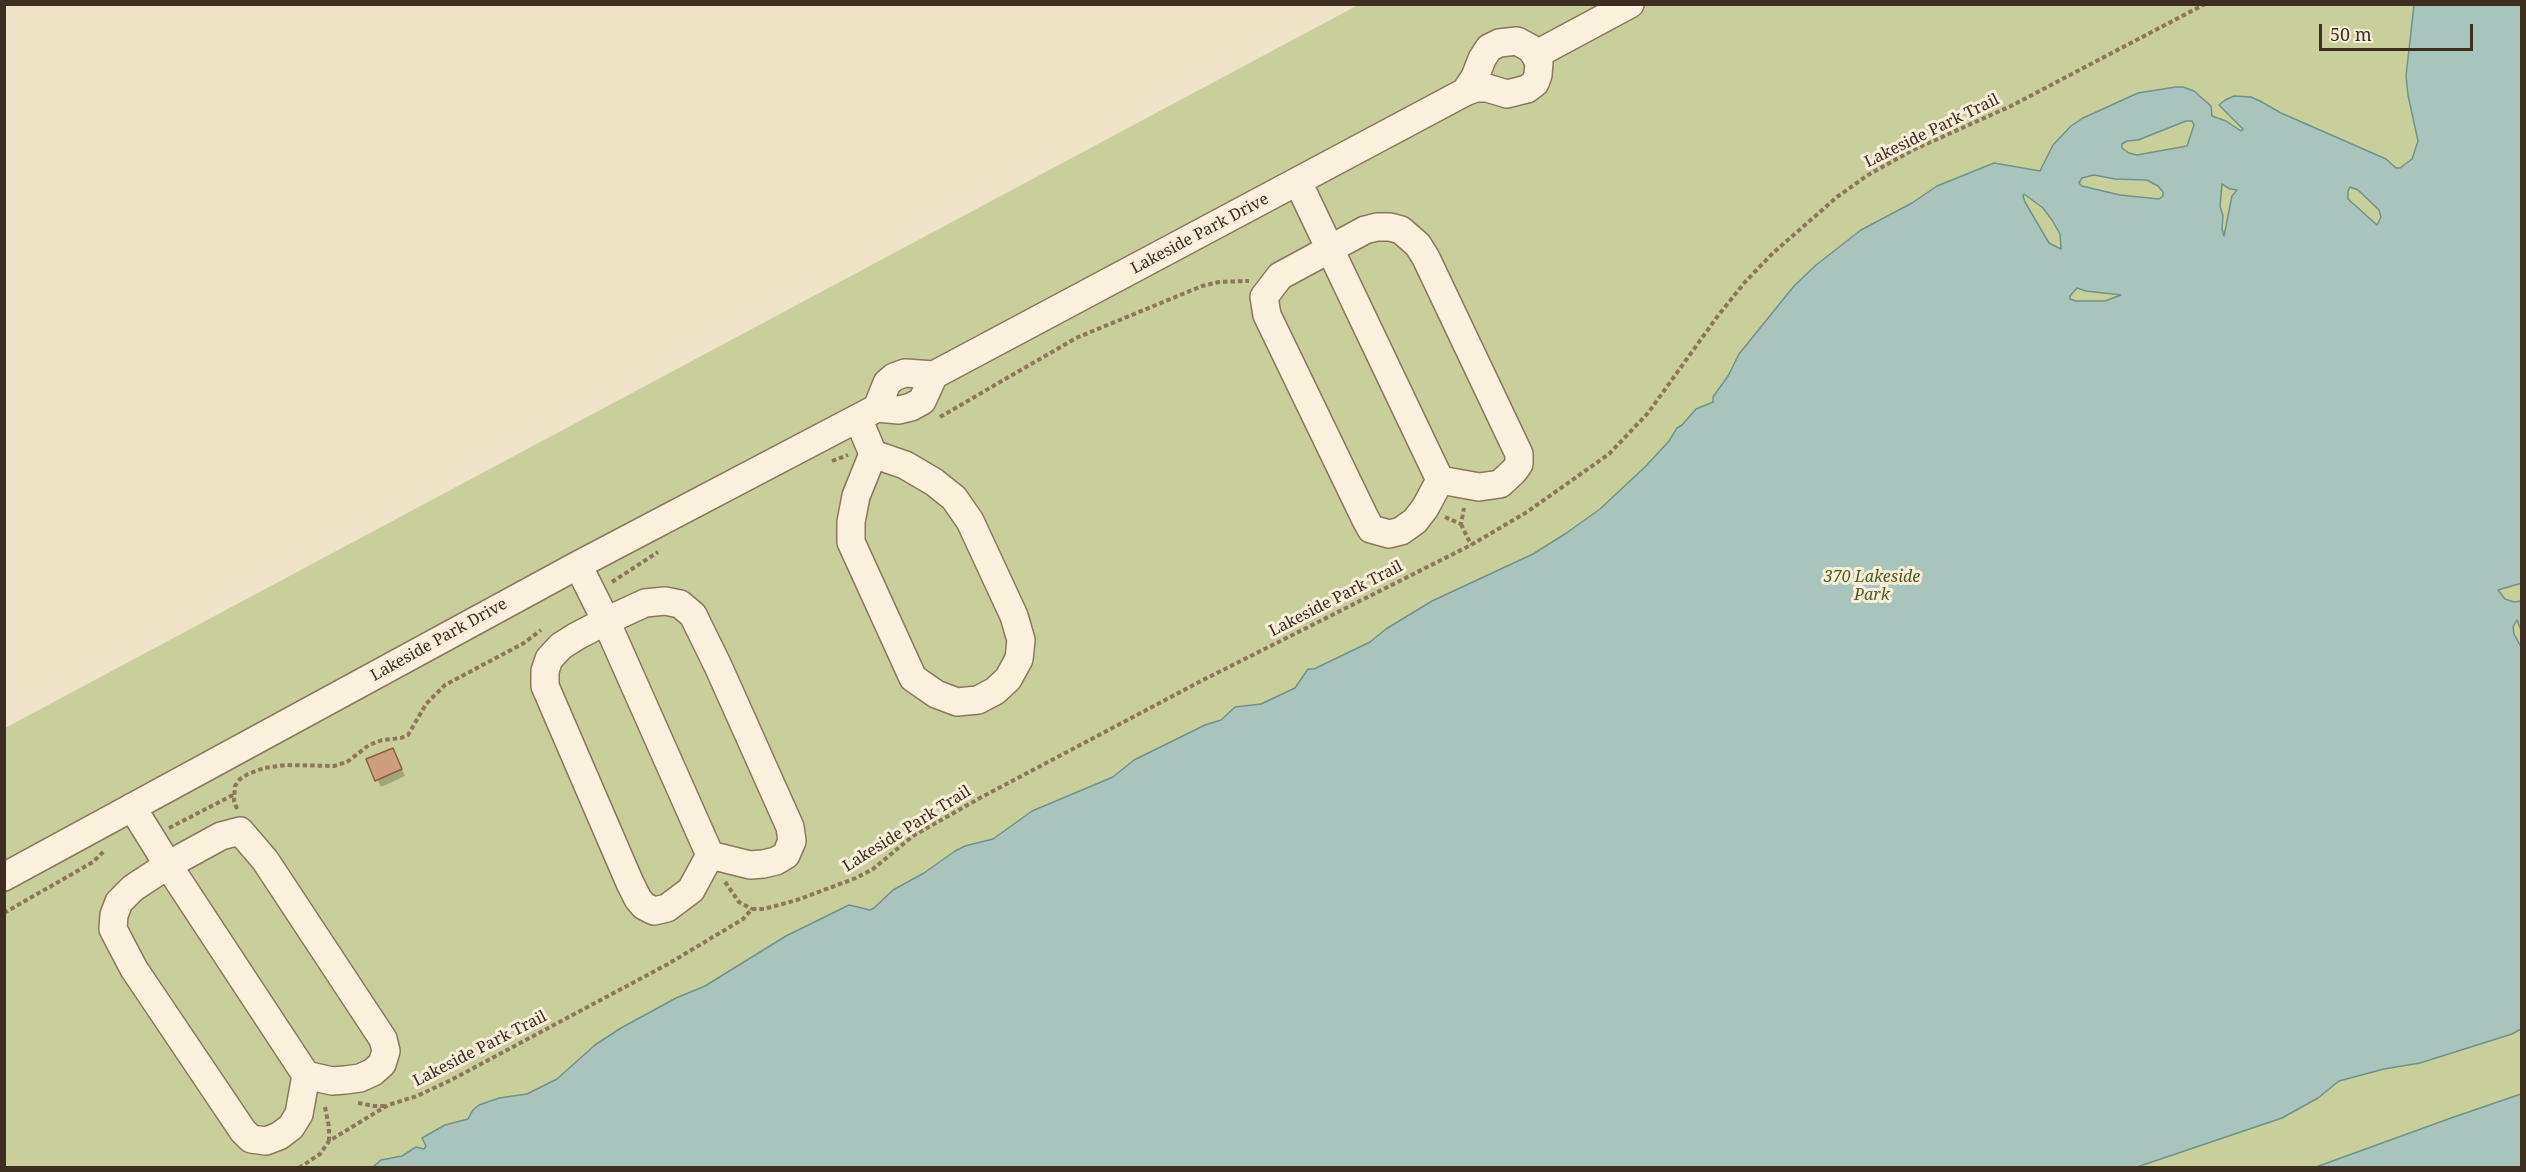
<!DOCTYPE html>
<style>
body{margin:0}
#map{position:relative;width:2526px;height:1172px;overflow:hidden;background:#f0e4c8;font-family:"Noto Serif",serif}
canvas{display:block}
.frame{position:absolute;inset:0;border:6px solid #3d2e20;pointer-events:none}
.scale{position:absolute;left:2319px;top:24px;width:154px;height:27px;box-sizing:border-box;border:3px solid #3d2e20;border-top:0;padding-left:8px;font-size:18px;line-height:21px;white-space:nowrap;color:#3d2e20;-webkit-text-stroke:4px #f7eed8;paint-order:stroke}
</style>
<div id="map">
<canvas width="2526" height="1172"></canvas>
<div class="frame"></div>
<div class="scale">50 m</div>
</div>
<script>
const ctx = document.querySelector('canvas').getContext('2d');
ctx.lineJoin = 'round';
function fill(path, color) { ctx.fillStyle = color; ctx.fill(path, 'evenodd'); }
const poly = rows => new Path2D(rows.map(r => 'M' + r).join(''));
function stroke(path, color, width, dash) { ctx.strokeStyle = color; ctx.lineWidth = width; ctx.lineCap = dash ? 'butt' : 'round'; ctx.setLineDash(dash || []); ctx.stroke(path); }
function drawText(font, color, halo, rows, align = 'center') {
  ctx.font = font + ' "Noto Serif",serif'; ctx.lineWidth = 6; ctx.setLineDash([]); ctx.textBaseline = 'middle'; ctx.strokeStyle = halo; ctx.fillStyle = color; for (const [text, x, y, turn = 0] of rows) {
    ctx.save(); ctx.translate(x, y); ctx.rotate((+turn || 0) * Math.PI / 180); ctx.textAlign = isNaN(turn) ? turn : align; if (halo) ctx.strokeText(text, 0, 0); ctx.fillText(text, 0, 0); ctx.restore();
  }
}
fill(poly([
 [1358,5,2521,5,2521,1167,5,1168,5,728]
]), '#c9cf9b');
const water = poly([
 [2414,5,2521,5,2522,583,2498,590,2505,599,2514,602,2521,601,2521,630,2517,620,2513,627,2514,634,2522,649,2521,1029,2512,1034,2420,1063,2384,1069,2339,1081,2318,1098,2282,1118,2137,1167,373,1167,381,1160,402,1156,416,1147,424,1149,426,1146,422,1138,445,1125,468,1119,473,1110,479,1105,499,1098,527,1094,557,1079,595,1045,621,1028,676,998,705,986,786,936,849,905,870,910,874,908,893,890,924,873,955,851,965,846,993,839,1032,811,1113,777,1134,760,1205,725,1221,720,1235,707,1261,704,1295,688,1308,669,1314,669,1370,642,1386,629,1432,601,1533,554,1565,534,1600,509,1646,466,1669,441,1677,428,1682,425,1696,409,1713,402,1713,397,1728,376,1739,354,1794,286,1816,265,1861,230,1912,203,1937,186,1994,163,2040,171,2053,145,2071,126,2083,118,2138,93,2176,87,2183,87,2194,91,2211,106,2212,116,2226,121,2241,131,2243,129,2219,105,2225,100,2234,96,2251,97,2260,101,2281,113,2386,159,2396,168,2400,168,2412,159,2418,141,2408,95,2406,76,2414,5],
 [2186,121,2192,121,2194,125,2187,146,2137,155,2129,153,2122,148,2122,144,2127,141,2138,140,2186,121],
 [2094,175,2115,179,2147,180,2158,186,2163,192,2163,196,2159,199,2120,195,2082,186,2079,183,2082,178,2094,175],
 [2222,184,2230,189,2237,190,2232,196,2224,236,2222,229,2223,216,2220,206,2222,184],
 [2350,187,2358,190,2379,210,2381,217,2377,225,2348,199,2348,191,2350,187],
 [2024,194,2043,208,2052,220,2060,234,2061,249,2049,243,2025,202,2023,196,2024,194],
 [2077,288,2086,291,2121,295,2105,301,2076,301,2070,299,2070,296,2077,288],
 [2521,1094,2521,1167,2316,1167,2451,1118,2521,1094]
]);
fill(water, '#a9c4bc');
stroke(water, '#6f938a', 1.5);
fill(poly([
 [396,756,405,776,381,787,368,760]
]), '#0003');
const building = poly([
 [393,748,402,769,375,781,366,759,393,748]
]);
fill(building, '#cf9f7d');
stroke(building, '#8d5f41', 1.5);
const minor = poly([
 [1535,55,1630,4],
 [1298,182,1440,480],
 [1377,227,1390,227,1401,230,1418,245,1426,258,1519,454,1519,464,1514,471,1500,484,1479,487,1440,480,1425,508,1415,521,1401,531,1389,534,1371,529,1365,518,1267,315,1264,297,1280,276,1365,230,1377,227],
 [934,375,1465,92,1476,88,1487,88,1507,94,1527,89,1535,83,1538,75,1539,63,1535,55,1530,48,1517,41,1499,43,1489,48,1482,59,1475,77,1465,92],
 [858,418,873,454,856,496,851,522,851,542,913,678,936,694,957,702,978,700,995,691,1008,679,1019,659,1021,640,1014,616,970,521,954,498,934,482,905,465,873,454],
 [578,565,606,621,710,855,691,890,667,908,654,911,644,906,638,899,630,883,545,686,545,671,549,659,561,646,577,636,606,621,645,603,665,601,680,604,693,615,718,666,790,827,792,841,786,855,776,861,763,864,750,865,710,855],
 [132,807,168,865,306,1075,332,1081,345,1080,360,1078,373,1072,382,1064,386,1051,383,1039,265,860,240,831,221,836,168,865,133,888,119,902,114,915,113,929,134,969,243,1131,251,1139,266,1141,279,1136,291,1127,299,1114,306,1075],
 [4,877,578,565,858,418,877,408,899,410,911,407,922,401,934,375,905,373,894,377,887,383,877,408]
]);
stroke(minor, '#8d765c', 30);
stroke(poly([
 [940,417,1076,338,1202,286,1219,282,1249,281],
 [832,461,848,455],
 [1445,517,1461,524,1464,508],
 [1461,524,1471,545],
 [612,582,658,552],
 [237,809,234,801,235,786,240,779,248,774,264,768,286,765,334,766,347,762,369,745,382,740,401,738,408,735,426,704,445,685,524,643,541,630],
 [169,828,233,795],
 [725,882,739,902,752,909],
 [4,913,93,862,105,850],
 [358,1103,374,1106,387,1106],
 [325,1107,329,1127,329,1141],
 [299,1168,320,1154,329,1141,388,1105,417,1096,451,1080,668,964,743,919,752,909,764,909,797,900,856,878,873,869,913,836,980,798,1203,680,1471,545,1527,512,1609,454,1648,413,1717,317,1745,282,1773,253,1837,197,1868,175,1913,150,2011,106,2205,4]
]), '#8d765c', 4, [4.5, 3]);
stroke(minor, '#faf1dc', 27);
drawText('16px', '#3d2e20', '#f7eed8', [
 ["Lakeside Park Trail",1932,131,-26],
 ["Lakeside Park Drive",1200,234,-28],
 ["Lakeside Park Trail",1336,599,-27],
 ["Lakeside Park Drive",439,640,-29],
 ["Lakeside Park Trail",907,829,-32],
 ["Lakeside Park Trail",480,1049,-27]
]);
drawText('italic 16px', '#4d5a26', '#f7eed8', [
 ["370 Lakeside",1872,577],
 ["Park",1872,595]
]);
</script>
